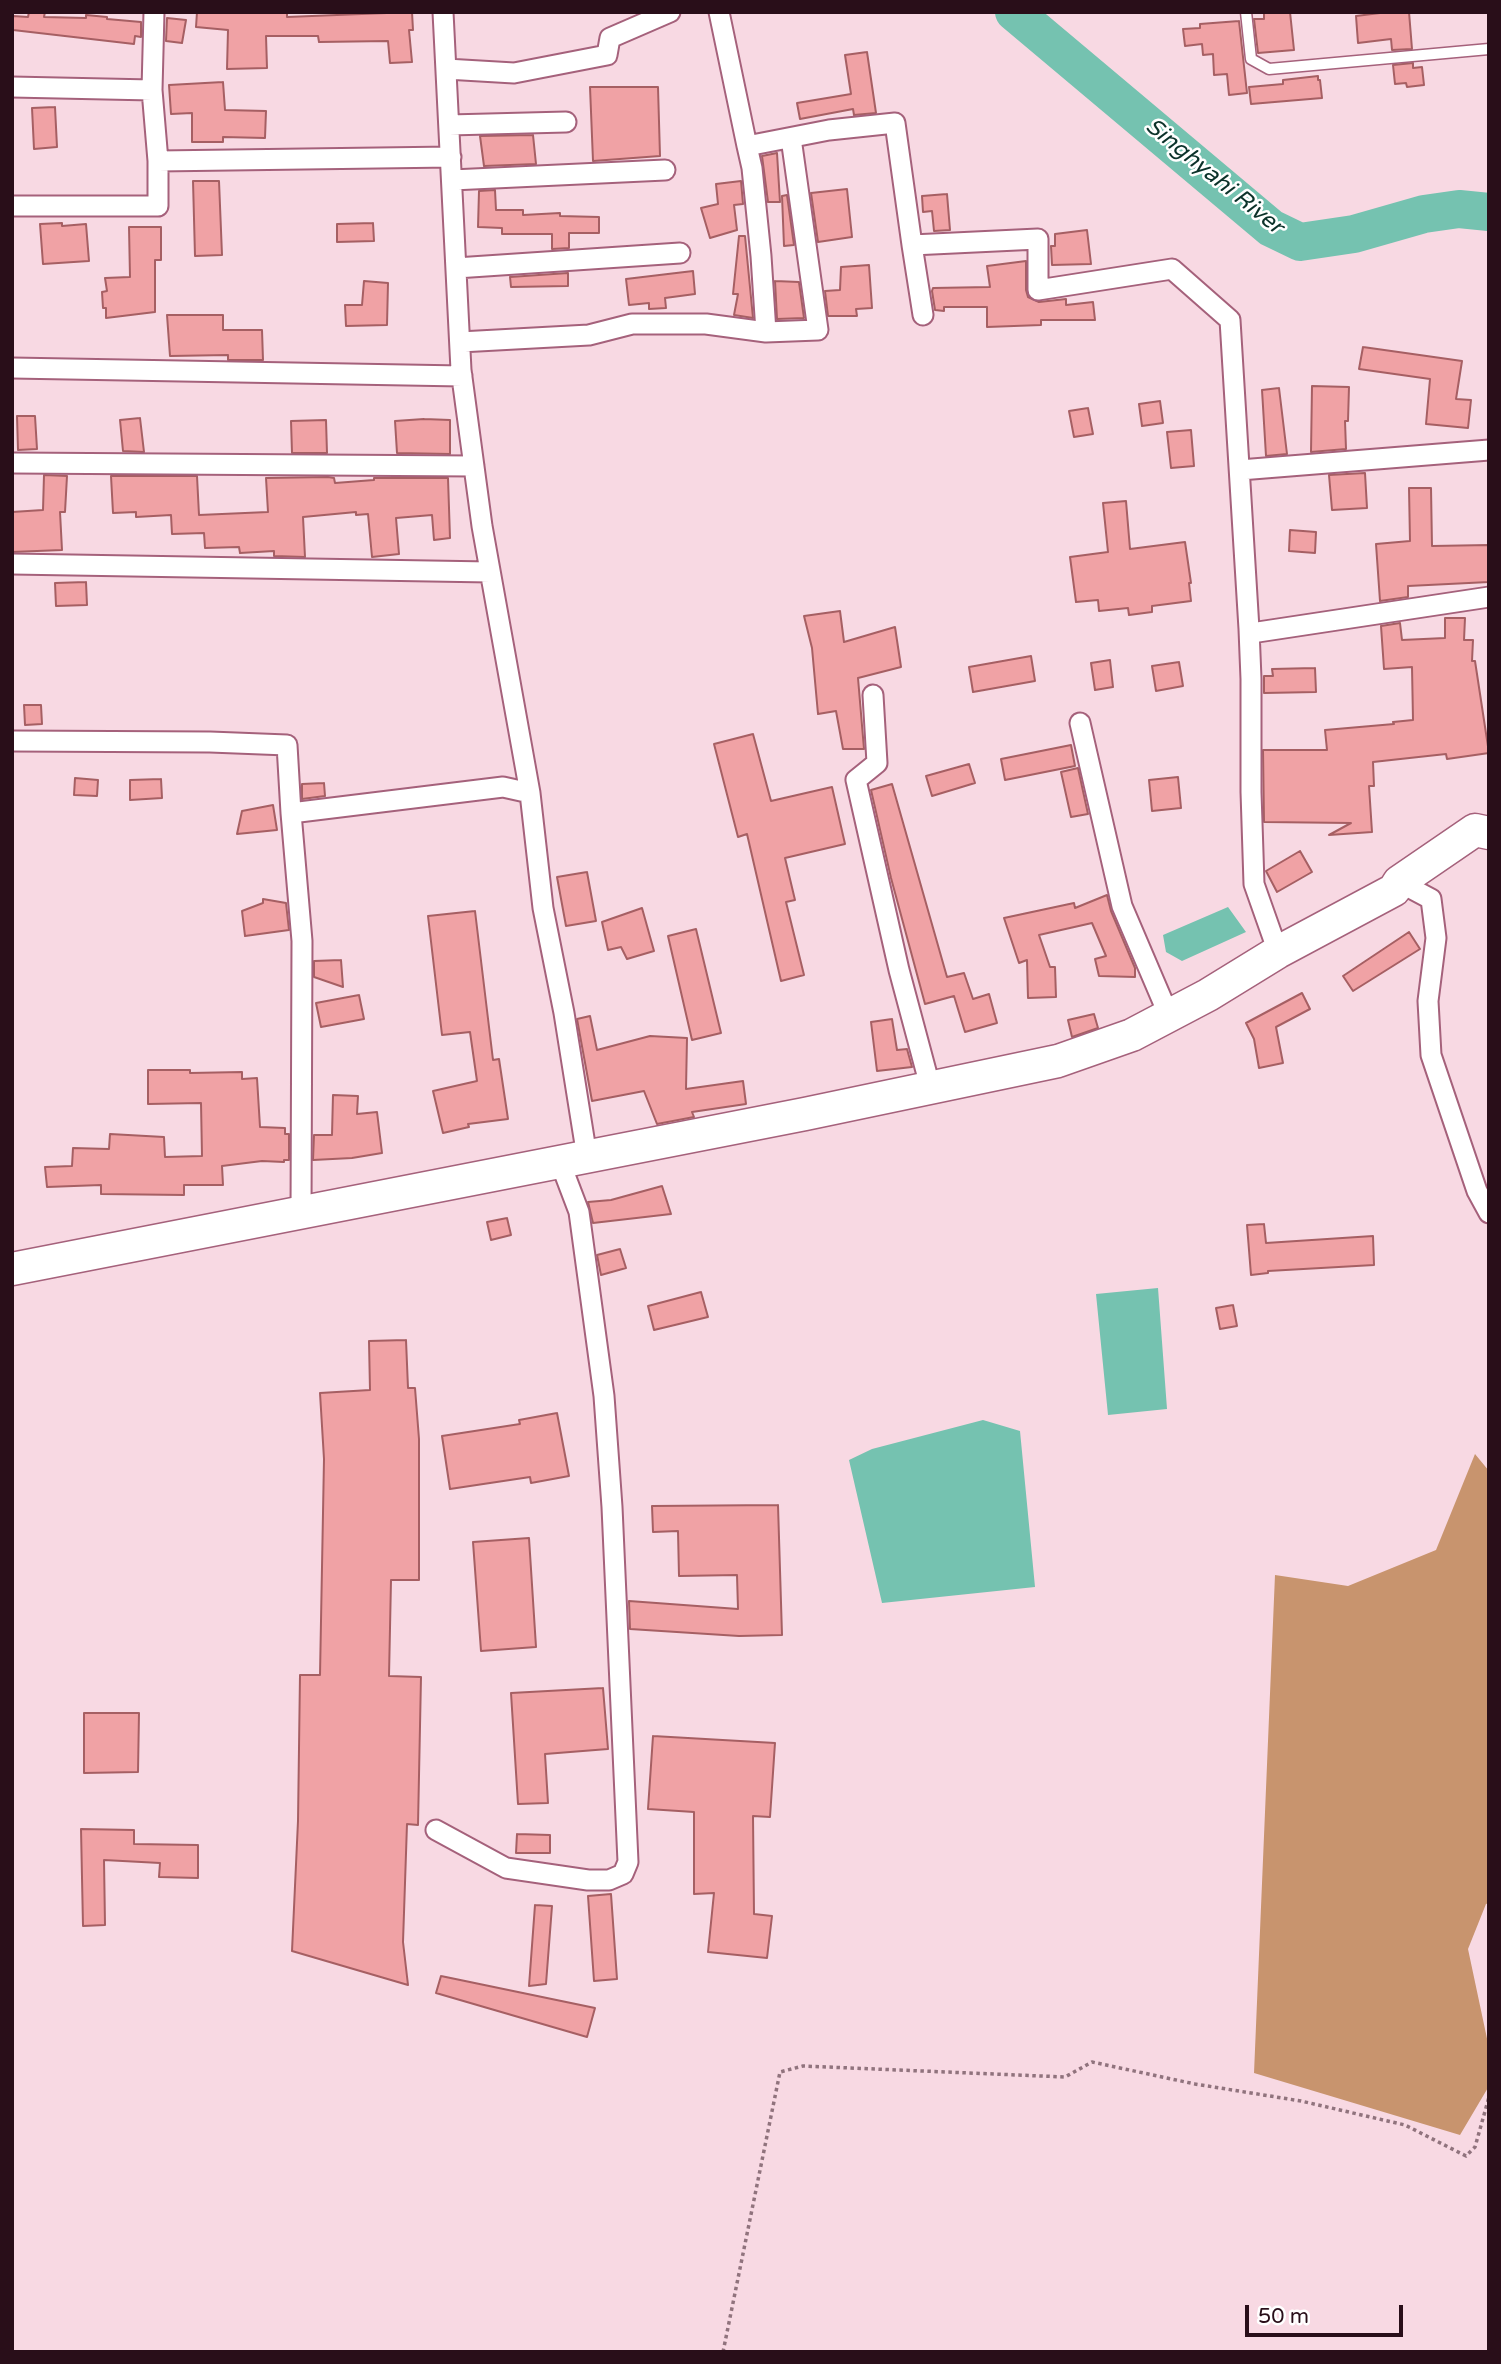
<!DOCTYPE html>
<style>
body{margin:0}
#map{position:relative;width:1501px;height:2364px;overflow:hidden;background:#f8d9e3;font-family:"Varela Round",sans-serif}
canvas{display:block}
.frame{position:absolute;inset:0;border:14px solid #290e19;pointer-events:none}
.scale{position:absolute;left:1245px;top:2305px;width:158px;height:32px;box-sizing:border-box;border:4px solid #290e19;border-top:0;padding-left:9px;font-size:21px;line-height:24px;white-space:nowrap;color:#290e19;-webkit-text-stroke:5px #fff;paint-order:stroke}
</style>
<div id="map">
<canvas width="1501" height="2364"></canvas>
<div class="frame"></div>
<div class="scale">50 m</div>
</div>
<script>
const ctx = document.querySelector('canvas').getContext('2d');
ctx.lineJoin = 'round';
function fill(path, color) { ctx.fillStyle = color; ctx.fill(path, 'evenodd'); }
const poly = rows => new Path2D(rows.map(r => 'M' + r).join(''));
function stroke(path, color, width, dash) { ctx.strokeStyle = color; ctx.lineWidth = width; ctx.lineCap = dash ? 'butt' : 'round'; ctx.setLineDash(dash || []); ctx.stroke(path); }
function drawText(font, color, halo, rows, align = 'center') {
  ctx.font = font + ' "Varela Round",sans-serif'; ctx.lineWidth = 5; ctx.setLineDash([]); ctx.textBaseline = 'middle'; ctx.strokeStyle = halo; ctx.fillStyle = color; for (const [text, x, y, turn = 0] of rows) {
    ctx.save(); ctx.translate(x, y); ctx.rotate((+turn || 0) * Math.PI / 180); ctx.textAlign = isNaN(turn) ? turn : align; if (halo) ctx.strokeText(text, 0, 0); ctx.fillText(text, 0, 0); ctx.restore();
  }
}
fill(poly([
 [1475,1454,1489,1471,1489,1903,1486,1904,1468,1949,1489,2048,1489,2086,1460,2135,1254,2073,1275,1575,1348,1586,1436,1550]
]), '#c8946e');
fill(poly([
 [1228,907,1246,932,1182,961,1166,952,1163,935],
 [1158,1288,1167,1409,1108,1415,1096,1294],
 [983,1420,1020,1431,1035,1587,882,1603,849,1460,872,1449]
]), '#75c2b0');
stroke(poly([
 [1014,12,1271,228,1300,242,1354,234,1424,214,1459,209,1489,212]
]), '#75c2b0', 38);
const building = poly([
 [29,12,45,12,44,17,86,18,86,15,107,17,107,19,141,22,141,37,135,36,134,44,13,30,13,16,28,17,29,12],
 [197,12,287,12,287,17,412,12,413,30,409,30,412,62,390,63,388,41,319,42,318,36,266,36,267,68,227,69,228,30,196,27,197,12],
 [1264,12,1290,12,1294,50,1258,53,1254,19,1264,19,1264,12],
 [1388,12,1409,12,1412,49,1392,50,1391,39,1358,43,1356,16,1388,12],
 [167,18,186,20,182,43,166,41,167,18],
 [1239,21,1247,93,1229,95,1227,74,1214,75,1213,54,1203,55,1202,44,1185,46,1183,29,1200,28,1200,24,1239,21],
 [867,52,876,113,854,115,853,109,800,119,797,103,851,94,845,55,867,52],
 [1413,63,1413,68,1422,67,1424,85,1407,87,1406,83,1395,84,1393,65,1413,63],
 [1318,76,1318,80,1320,80,1322,98,1251,104,1249,87,1283,84,1283,80,1318,76],
 [223,82,225,110,266,111,265,138,223,137,223,142,192,142,192,113,171,114,169,85,223,82],
 [590,87,658,87,660,156,593,161,590,87],
 [55,107,57,147,34,149,32,108,55,107],
 [533,135,536,164,484,166,480,136,533,135],
 [777,153,780,202,768,202,762,156,777,153],
 [193,181,219,181,222,255,195,256,193,181],
 [741,181,743,204,734,205,737,230,710,238,701,208,718,204,716,184,741,181],
 [847,189,852,237,818,242,811,193,847,189],
 [495,190,496,210,523,210,523,215,560,213,560,216,599,217,599,233,569,233,569,248,552,249,552,234,502,234,502,228,478,227,479,191,495,190],
 [947,194,950,230,934,231,932,211,923,212,922,196,947,194],
 [787,195,794,245,784,246,782,196,787,195],
 [62,223,62,226,86,224,89,261,43,264,40,224,62,223],
 [373,223,374,241,337,242,337,224,373,223],
 [129,227,161,227,161,260,155,260,155,312,106,318,106,308,103,308,102,292,107,291,105,278,130,277,129,227],
 [1087,230,1091,264,1052,265,1051,246,1055,246,1055,234,1087,230],
 [739,236,745,236,753,318,734,315,738,294,733,294,739,236],
 [1026,261,1026,290,1028,297,1039,302,1066,299,1066,305,1093,302,1095,320,1041,320,1041,325,987,327,987,307,944,307,944,311,935,310,932,291,933,288,990,287,987,266,1026,261],
 [869,265,872,308,856,309,857,316,828,316,825,291,840,290,841,267,869,265],
 [693,271,695,294,665,298,666,308,649,309,649,303,629,305,626,279,693,271],
 [568,273,568,286,511,287,510,277,568,273],
 [364,281,388,283,387,325,346,326,345,305,362,305,364,281],
 [775,281,799,282,804,318,777,319,775,281],
 [167,315,223,315,223,330,262,330,263,360,228,360,228,355,170,356,167,315],
 [1363,347,1462,361,1456,399,1471,400,1468,428,1426,424,1430,379,1359,369,1363,347],
 [1312,386,1349,387,1348,421,1345,421,1346,449,1311,452,1312,386],
 [1279,388,1287,454,1266,456,1262,390,1279,388],
 [1160,401,1163,423,1142,426,1139,404,1160,401],
 [1088,408,1093,434,1074,437,1069,411,1088,408],
 [17,416,35,416,37,449,18,450,17,416],
 [140,418,144,452,123,451,120,420,140,418],
 [424,419,450,420,450,454,397,453,395,421,424,419],
 [326,420,327,453,292,453,291,421,326,420],
 [1191,430,1194,466,1171,468,1167,432,1191,430],
 [1365,473,1367,508,1332,510,1329,475,1365,473],
 [44,475,67,476,65,512,60,512,62,550,12,552,12,512,43,510,44,475],
 [111,476,197,476,199,515,268,512,266,478,328,477,334,478,335,483,374,480,374,478,448,478,450,538,434,540,432,515,396,518,399,554,372,557,368,514,356,515,356,512,303,517,305,557,274,556,274,551,240,553,239,547,205,548,204,533,172,534,171,515,136,517,136,512,113,513,111,476],
 [1409,488,1431,488,1432,546,1489,545,1489,582,1408,586,1408,597,1380,601,1376,544,1410,541,1409,488],
 [1126,501,1130,549,1185,542,1191,583,1189,583,1191,601,1152,606,1152,612,1129,615,1128,608,1099,611,1098,600,1076,602,1070,557,1108,552,1103,503,1126,501],
 [1290,530,1316,532,1315,553,1289,551,1290,530],
 [86,582,87,605,56,606,55,583,86,582],
 [840,611,844,642,895,627,901,667,858,678,864,749,843,749,836,711,818,714,812,648,804,616,840,611],
 [1445,618,1465,618,1464,640,1473,640,1472,661,1475,661,1489,753,1447,759,1446,754,1373,762,1374,786,1369,786,1372,832,1329,835,1351,823,1264,822,1263,750,1327,750,1325,730,1394,724,1393,722,1413,720,1412,667,1384,669,1381,626,1400,623,1402,640,1445,638,1445,618],
 [1031,656,1035,681,973,692,969,667,1031,656],
 [1110,660,1113,687,1095,690,1091,663,1110,660],
 [1179,662,1183,686,1156,691,1152,666,1179,662],
 [1315,668,1316,692,1264,693,1264,676,1273,676,1272,669,1315,668],
 [24,705,41,705,42,724,25,725,24,705],
 [753,734,771,801,832,787,845,844,785,858,795,900,786,902,804,975,781,981,747,834,738,837,714,744,753,734],
 [1071,745,1075,766,1005,780,1001,759,1071,745],
 [969,764,975,783,932,796,926,776,969,764],
 [1078,768,1088,814,1071,817,1061,772,1078,768],
 [1178,777,1181,808,1152,811,1149,780,1178,777],
 [75,778,98,780,97,796,74,795,75,778],
 [161,779,162,798,130,800,130,780,161,779],
 [324,783,325,796,302,799,302,784,324,783],
 [892,784,947,977,964,973,973,999,989,994,997,1023,965,1032,954,996,925,1004,891,878,871,790,892,784],
 [273,805,277,830,237,834,242,811,273,805],
 [1300,851,1312,872,1277,892,1266,871,1300,851],
 [587,872,596,921,566,926,557,877,587,872],
 [1107,895,1111,911,1135,968,1135,977,1099,976,1095,959,1106,956,1092,923,1039,935,1050,967,1055,967,1056,997,1028,998,1027,960,1019,963,1004,918,1074,903,1075,908,1107,895],
 [263,899,286,903,289,930,245,936,242,911,263,903,263,899],
 [642,908,654,951,627,959,621,947,608,950,602,922,642,908],
 [475,911,493,1060,499,1059,508,1119,468,1124,469,1127,443,1133,433,1091,477,1081,470,1032,442,1035,428,916,475,911],
 [696,929,721,1033,692,1040,668,936,696,929],
 [1409,932,1420,949,1353,991,1343,976,1409,932],
 [341,960,343,987,314,977,314,961,341,960],
 [1302,993,1310,1009,1276,1027,1283,1063,1259,1068,1254,1039,1246,1023,1302,993],
 [359,995,364,1019,321,1027,316,1003,359,995],
 [1094,1014,1098,1028,1072,1037,1068,1020,1094,1014],
 [590,1016,597,1050,650,1036,687,1038,686,1089,743,1081,746,1104,692,1112,694,1117,657,1124,644,1091,592,1101,577,1019,590,1016],
 [892,1019,897,1050,907,1049,912,1067,877,1071,871,1022,892,1019],
 [148,1070,190,1070,190,1073,242,1072,242,1079,257,1078,260,1127,285,1128,285,1134,289,1134,289,1160,284,1160,284,1162,262,1161,222,1166,223,1185,184,1185,184,1195,101,1194,101,1185,47,1187,45,1167,72,1166,73,1148,109,1149,110,1134,164,1137,165,1157,202,1156,201,1103,148,1104,148,1070],
 [333,1095,358,1096,357,1114,377,1112,382,1153,352,1158,313,1160,314,1135,332,1135,333,1095],
 [662,1186,671,1214,593,1223,588,1202,611,1200,662,1186],
 [507,1218,511,1235,491,1240,487,1222,507,1218],
 [1264,1224,1266,1243,1373,1236,1374,1265,1268,1271,1268,1273,1251,1275,1247,1225,1264,1224],
 [620,1249,626,1268,601,1275,597,1255,620,1249],
 [701,1292,708,1317,654,1330,648,1306,701,1292],
 [1233,1305,1237,1326,1220,1329,1216,1308,1233,1305],
 [406,1340,408,1388,415,1388,419,1439,419,1580,391,1580,389,1676,421,1677,418,1825,407,1824,403,1942,408,1985,292,1951,298,1821,300,1675,320,1675,324,1459,320,1393,370,1390,369,1341,406,1340],
 [557,1413,569,1476,531,1483,530,1477,450,1489,442,1436,520,1424,519,1420,557,1413],
 [778,1505,782,1635,739,1636,630,1629,629,1601,738,1609,737,1575,679,1576,678,1531,653,1532,652,1506,778,1505],
 [529,1538,536,1647,481,1651,473,1542,529,1538],
 [603,1688,608,1749,545,1754,548,1803,518,1804,511,1693,603,1688],
 [84,1713,139,1713,138,1772,84,1773,84,1713],
 [653,1736,775,1743,770,1817,753,1816,754,1914,772,1916,767,1958,708,1952,714,1893,694,1894,694,1812,648,1809,653,1736],
 [81,1829,134,1830,134,1844,198,1845,198,1878,159,1877,160,1863,104,1860,105,1925,83,1926,81,1829],
 [517,1834,550,1835,550,1853,516,1853,517,1834],
 [611,1894,617,1979,594,1981,588,1896,611,1894],
 [535,1905,552,1906,546,1984,529,1986,535,1905],
 [441,1976,595,2008,587,2037,436,1993,441,1976]
]);
fill(building, '#f0a2a5');
stroke(building, '#a65f63', 2);
const service = poly([
 [1246,12,1251,59,1269,69,1489,49]
]);
const minor = poly([
 [443,12,461,370,482,526,530,793,543,908,564,1013,587,1157],
 [719,12,747,146,829,130,895,123,912,245,1038,239,1038,290,1172,269,1230,320,1249,629,1258,632,1489,597],
 [446,69,514,73,607,55,610,38,670,12],
 [12,87,152,90],
 [449,125,566,122],
 [747,146,752,168,761,256,766,332],
 [158,161,451,157],
 [452,180,665,170],
 [12,206,158,206,158,161,152,90,154,12],
 [912,245,923,315],
 [456,268,680,253],
 [460,342,589,335,632,324,706,324,766,332,818,330,791,138],
 [12,368,462,376],
 [12,463,474,466],
 [1240,470,1489,450],
 [12,564,490,572],
 [1249,629,1251,679,1251,792,1254,884,1278,952],
 [873,695,877,763,856,780,899,970,930,1086],
 [1080,723,1122,906,1169,1016],
 [12,741,210,742,287,745,291,813,503,787,530,793],
 [291,813,302,941,301,1213],
 [1399,882,1431,899,1436,938,1428,1001,1431,1055,1477,1191,1489,1213],
 [436,1830,506,1868,588,1880,609,1880,623,1874,628,1862,612,1507,604,1396,579,1212,560,1162]
]);
const primary = poly([
 [12,1269,805,1114,1058,1061,1132,1035,1208,995,1278,952,1394,890,1399,882,1475,830,1489,833]
]);
stroke(service, '#a5617b', 13);
stroke(minor, '#a5617b', 23);
stroke(primary, '#a5617b', 35);
stroke(poly([
 [723,2352,780,2072,803,2066,1065,2077,1092,2062,1195,2084,1301,2101,1405,2125,1466,2156,1475,2147,1489,2097]
]), '#90737d', 3.5, [3.5, 3.5]);
stroke(service, '#fff', 10);
stroke(minor, '#fff', 19);
stroke(primary, '#fff', 32);
drawText('italic 23px', '#0b322a', '#fff', [
 ["Singhyahi River",1214,177,39]
]);
</script>
